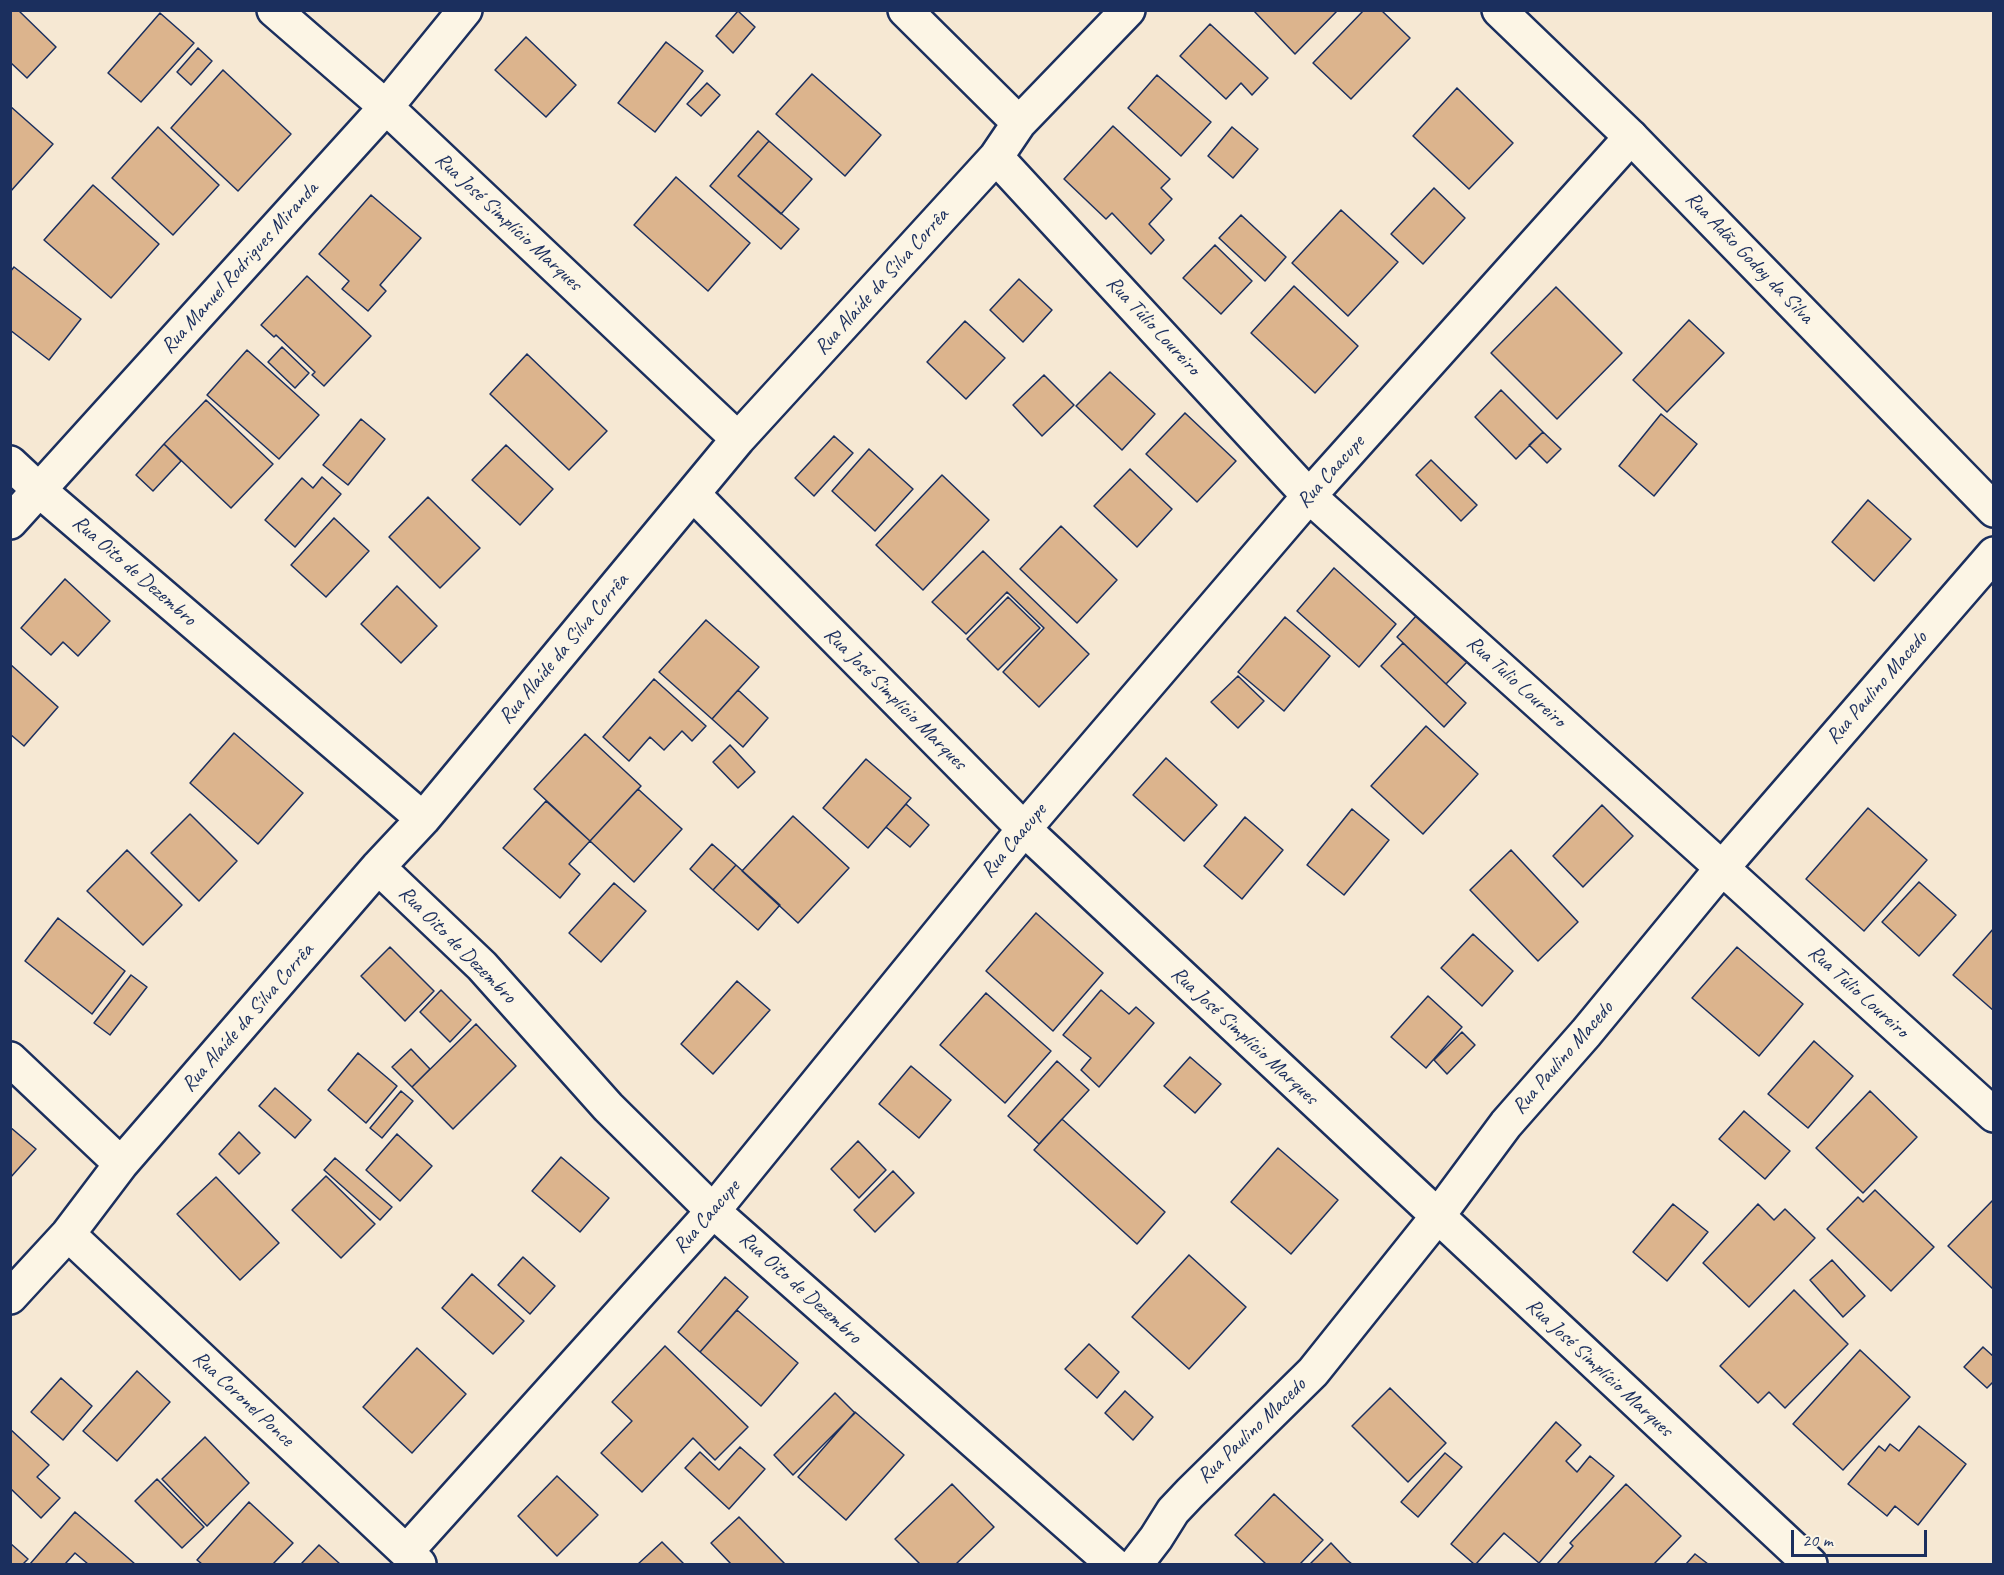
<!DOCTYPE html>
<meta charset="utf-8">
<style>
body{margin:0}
#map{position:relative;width:2004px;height:1575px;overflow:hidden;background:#f6e8d3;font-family:Caveat,sans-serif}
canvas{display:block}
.frame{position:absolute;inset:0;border:12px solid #1b2f5e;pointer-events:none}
.scale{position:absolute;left:1791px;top:1530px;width:136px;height:27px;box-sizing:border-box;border:3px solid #1b2f5e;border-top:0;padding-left:8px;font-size:18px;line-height:21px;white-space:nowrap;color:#1b2f5e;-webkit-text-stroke:4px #fcf5e5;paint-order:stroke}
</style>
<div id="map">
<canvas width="2004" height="1575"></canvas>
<div class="frame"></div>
<div class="scale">20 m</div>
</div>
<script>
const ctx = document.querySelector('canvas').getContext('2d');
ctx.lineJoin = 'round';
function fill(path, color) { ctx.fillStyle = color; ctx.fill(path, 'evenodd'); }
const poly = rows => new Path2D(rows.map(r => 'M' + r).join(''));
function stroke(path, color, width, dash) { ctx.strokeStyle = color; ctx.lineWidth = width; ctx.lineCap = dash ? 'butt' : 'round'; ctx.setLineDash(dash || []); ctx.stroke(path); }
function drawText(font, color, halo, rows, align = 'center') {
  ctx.font = font + ' Caveat,sans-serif'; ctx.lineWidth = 5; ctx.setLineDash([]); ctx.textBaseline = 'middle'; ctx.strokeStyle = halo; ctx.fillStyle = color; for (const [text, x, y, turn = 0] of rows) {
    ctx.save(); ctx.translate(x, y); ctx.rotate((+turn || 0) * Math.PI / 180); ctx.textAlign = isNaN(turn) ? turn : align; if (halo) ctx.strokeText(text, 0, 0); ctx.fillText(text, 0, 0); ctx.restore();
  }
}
const building = poly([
 [10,10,18,10,56,47,27,78,10,62,10,10],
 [1253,10,1338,10,1295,54,1253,10],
 [1364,10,1381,10,1410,38,1351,99,1313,63,1364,10],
 [738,11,755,27,733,53,716,36,738,11],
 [160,13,194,43,141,102,108,73,160,13],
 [1210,24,1268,78,1252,95,1241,83,1226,99,1180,56,1210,24],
 [526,37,576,85,546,117,495,70,526,37],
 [666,42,703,71,655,132,618,103,666,42],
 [198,48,212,61,191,85,177,72,198,48],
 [223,70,291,134,238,191,171,128,223,70],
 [812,74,881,135,845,176,776,114,812,74],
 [1157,75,1211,122,1181,156,1128,108,1157,75],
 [707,83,720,95,701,116,687,104,707,83],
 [1457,88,1513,143,1469,189,1413,136,1457,88],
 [10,106,53,144,10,192,10,106],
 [1113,126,1170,179,1161,188,1172,199,1149,224,1164,240,1151,254,1112,213,1106,219,1064,179,1113,126],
 [158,127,219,185,173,235,112,178,158,127],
 [1232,127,1258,149,1233,178,1208,156,1232,127],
 [758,131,769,141,738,176,799,229,781,249,710,186,758,131],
 [769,141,812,179,781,214,738,176,769,141],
 [676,177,750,243,708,291,634,225,676,177],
 [93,185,159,244,111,298,44,240,93,185],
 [1434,188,1465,218,1423,264,1391,234,1434,188],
 [371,195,421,238,380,285,386,291,368,311,342,289,349,281,319,254,371,195],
 [1341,210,1398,262,1348,316,1292,263,1341,210],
 [1241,215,1286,257,1265,281,1219,238,1241,215],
 [1215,245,1252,281,1221,314,1183,278,1215,245],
 [14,267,81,319,49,360,10,330,10,272,14,267],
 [307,276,371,336,324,386,312,375,315,372,276,335,274,337,261,325,307,276],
 [1019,279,1052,310,1023,342,990,310,1019,279],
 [1294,286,1358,346,1315,393,1251,333,1294,286],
 [1556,287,1622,353,1557,419,1491,353,1556,287],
 [1689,320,1724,353,1667,412,1633,380,1689,320],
 [965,321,1005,358,966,399,927,362,965,321],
 [282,347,309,373,295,388,268,362,282,347],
 [247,350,319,415,279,459,207,395,247,350],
 [527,354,607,431,569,470,490,394,527,354],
 [1110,372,1155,414,1122,450,1076,406,1110,372],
 [1044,375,1074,405,1042,436,1013,405,1044,375],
 [1501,390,1543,432,1516,459,1475,417,1501,390],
 [206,400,273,464,231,508,164,444,206,400],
 [1185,413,1236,461,1197,502,1146,454,1185,413],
 [1661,414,1697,444,1654,496,1619,466,1661,414],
 [361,419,385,439,348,485,323,465,361,419],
 [1543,432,1561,449,1547,463,1529,445,1543,432],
 [834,436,853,453,814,496,795,478,834,436],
 [164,444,181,461,153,491,136,475,164,444],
 [506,445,553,489,520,525,472,480,506,445],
 [869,449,913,489,875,531,832,491,869,449],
 [1431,460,1477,505,1461,521,1416,475,1431,460],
 [1130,469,1172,509,1137,547,1094,506,1130,469],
 [942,475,989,520,923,590,876,545,942,475],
 [322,477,341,494,295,547,265,520,302,478,313,488,322,477],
 [428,497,480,548,440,588,389,537,428,497],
 [1868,500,1911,539,1874,581,1832,542,1868,500],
 [334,518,369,551,326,597,291,565,334,518],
 [1061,526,1117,580,1077,623,1020,569,1061,526],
 [983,551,1089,654,1039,707,1003,672,1044,628,1007,592,966,634,932,602,983,551],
 [1334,568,1396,624,1359,667,1297,611,1334,568],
 [65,579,110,621,78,656,63,642,51,655,21,628,65,579],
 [397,586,437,626,401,663,361,624,397,586],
 [1008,597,1040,628,998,670,967,639,1008,597],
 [1417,615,1467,662,1446,684,1397,637,1417,615],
 [1285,617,1330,656,1284,711,1238,672,1285,617],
 [706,620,759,667,712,719,659,672,706,620],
 [1403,643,1466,703,1444,727,1381,666,1403,643],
 [10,664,58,707,24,746,10,734,10,664],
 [1238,676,1264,701,1238,728,1211,702,1238,676],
 [654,679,706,726,692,741,682,731,664,750,650,737,629,761,603,737,654,679],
 [738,690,768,718,743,747,712,719,738,690],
 [1426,726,1478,774,1423,834,1371,786,1426,726],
 [234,733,303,793,258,844,190,783,234,733],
 [585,734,641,786,590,841,534,789,585,734],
 [730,745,755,772,738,788,713,762,730,745],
 [1166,758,1217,805,1184,841,1133,795,1166,758],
 [866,759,911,798,868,848,823,808,866,759],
 [638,789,682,829,634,882,590,841,638,789],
 [546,801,590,841,569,864,580,874,560,898,503,848,546,801],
 [906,804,929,825,910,847,886,827,906,804],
 [1602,805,1633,836,1583,887,1553,856,1602,805],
 [1868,808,1927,860,1864,931,1806,879,1868,808],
 [1352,809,1389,840,1344,895,1307,865,1352,809],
 [190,814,237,861,199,901,151,853,190,814],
 [793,816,849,868,798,923,742,871,793,816],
 [1245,817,1283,850,1242,899,1204,866,1245,817],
 [712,844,736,865,713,890,690,869,712,844],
 [127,850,182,905,143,945,87,891,127,850],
 [1511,850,1578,922,1538,961,1470,890,1511,850],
 [736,865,780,905,758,930,713,890,736,865],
 [1919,882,1956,915,1919,956,1882,922,1919,882],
 [614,883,646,911,601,962,569,933,614,883],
 [1036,913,1103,973,1053,1031,986,971,1036,913],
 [58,918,125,971,92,1014,25,961,58,918],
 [1994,928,1994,1011,1953,975,1994,928],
 [1473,934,1513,971,1482,1006,1441,968,1473,934],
 [390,947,434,991,405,1021,361,976,390,947],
 [1737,947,1803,1004,1759,1056,1692,998,1737,947],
 [131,975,147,987,110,1035,94,1023,131,975],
 [737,981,770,1010,713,1074,681,1044,737,981],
 [441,990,471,1020,450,1042,420,1012,441,990],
 [1101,990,1129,1014,1136,1007,1154,1023,1099,1087,1081,1070,1091,1058,1063,1035,1101,990],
 [986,993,1051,1051,1005,1103,940,1045,986,993],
 [1428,996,1462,1027,1426,1068,1391,1037,1428,996],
 [476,1024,516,1066,453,1129,412,1087,476,1024],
 [1462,1032,1475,1045,1447,1074,1434,1060,1462,1032],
 [1814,1041,1853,1076,1808,1128,1768,1094,1814,1041],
 [411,1049,430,1069,412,1087,392,1067,411,1049],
 [358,1053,397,1086,366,1123,328,1090,358,1053],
 [1190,1057,1221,1084,1195,1113,1164,1086,1190,1057],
 [1057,1061,1089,1090,1039,1144,1008,1116,1057,1061],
 [911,1066,951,1100,919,1138,879,1104,911,1066],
 [275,1088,311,1120,295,1138,259,1106,275,1088],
 [401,1091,413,1101,382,1138,370,1128,401,1091],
 [1870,1091,1917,1137,1863,1193,1816,1148,1870,1091],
 [1744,1111,1790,1151,1765,1179,1719,1139,1744,1111],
 [1062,1119,1165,1212,1137,1244,1034,1150,1062,1119],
 [10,1127,36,1149,10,1178,10,1127],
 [239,1132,260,1153,239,1174,219,1154,239,1132],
 [397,1134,432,1166,400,1201,366,1170,397,1134],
 [858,1141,886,1170,859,1198,831,1169,858,1141],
 [1278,1148,1338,1200,1291,1254,1231,1202,1278,1148],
 [561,1157,609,1198,580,1232,532,1191,561,1157],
 [335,1158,392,1207,380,1220,324,1170,335,1158],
 [893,1171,914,1193,875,1232,854,1210,893,1171],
 [326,1176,375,1224,341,1258,292,1210,326,1176],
 [216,1177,279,1243,240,1280,177,1214,216,1177],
 [1875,1190,1934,1247,1891,1291,1827,1229,1858,1197,1863,1202,1875,1190],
 [1994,1199,1994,1290,1948,1246,1994,1199],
 [1673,1204,1708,1232,1667,1281,1633,1252,1673,1204],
 [1758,1204,1774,1220,1785,1209,1815,1238,1749,1307,1703,1263,1758,1204],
 [1189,1255,1246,1307,1189,1369,1132,1317,1189,1255],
 [523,1257,555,1286,530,1314,498,1285,523,1257],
 [1832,1260,1865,1296,1843,1317,1810,1280,1832,1260],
 [472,1274,524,1321,493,1354,442,1308,472,1274],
 [725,1277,748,1297,700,1352,678,1332,725,1277],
 [1794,1290,1848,1344,1785,1408,1769,1392,1758,1403,1720,1366,1794,1290],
 [737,1310,798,1363,761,1406,700,1352,737,1310],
 [1089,1344,1119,1372,1097,1398,1065,1369,1089,1344],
 [665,1346,748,1427,715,1460,693,1438,642,1492,601,1453,632,1421,612,1402,665,1346],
 [1983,1347,1994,1357,1994,1381,1987,1388,1964,1367,1983,1347],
 [417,1348,466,1394,412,1453,363,1407,417,1348],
 [1860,1350,1910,1397,1843,1470,1793,1424,1860,1350],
 [137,1371,170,1402,117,1461,83,1431,137,1371],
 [61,1378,92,1406,63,1440,31,1412,61,1378],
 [1390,1388,1446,1443,1408,1482,1352,1426,1390,1388],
 [1125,1391,1153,1417,1133,1440,1105,1413,1125,1391],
 [835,1393,855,1413,793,1475,774,1455,835,1393],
 [855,1412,904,1455,846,1520,798,1477,855,1412],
 [1556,1422,1581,1445,1566,1461,1577,1472,1590,1456,1614,1476,1539,1563,1504,1533,1476,1564,1474,1564,1451,1544,1556,1422],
 [1919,1426,1966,1464,1918,1525,1895,1506,1887,1516,1848,1484,1879,1446,1885,1451,1890,1444,1899,1451,1919,1426],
 [10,1429,49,1465,37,1477,60,1498,41,1518,10,1488,10,1429],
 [205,1437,249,1483,207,1526,162,1479,205,1437],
 [740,1447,765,1469,729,1509,685,1468,700,1452,719,1470,740,1447],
 [1445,1453,1462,1467,1418,1517,1401,1502,1445,1453],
 [557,1476,598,1515,557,1556,518,1516,557,1476],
 [157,1479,204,1527,182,1548,135,1501,157,1479],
 [952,1484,994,1527,956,1564,920,1564,895,1539,952,1484],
 [1626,1484,1681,1536,1654,1564,1557,1564,1573,1546,1570,1543,1626,1484],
 [1274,1494,1323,1540,1300,1564,1266,1564,1235,1535,1274,1494],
 [249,1502,293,1543,273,1564,202,1564,197,1560,249,1502],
 [75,1512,96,1530,135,1564,88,1564,75,1553,65,1564,30,1564,75,1512],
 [739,1517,785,1564,731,1564,711,1543,739,1517],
 [662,1542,684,1564,638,1564,662,1542],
 [10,1543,28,1559,23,1564,10,1564,10,1543],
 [1331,1543,1347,1560,1352,1564,1310,1564,1331,1543],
 [319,1545,340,1564,301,1564,319,1545],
 [1695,1554,1708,1564,1686,1564,1695,1554]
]);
fill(building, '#dcb48d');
stroke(building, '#1b2f5e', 1.5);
const street = poly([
 [274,10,386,107,738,439],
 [905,10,1019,123],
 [996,157,1309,496,1722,868,1994,1115],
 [10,463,39,490,423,819],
 [693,494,1024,829,1810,1564],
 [10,522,386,107,465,10],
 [378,867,482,966,608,1107,713,1211,1113,1564],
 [10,1059,121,1164],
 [68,1234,419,1564],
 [10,1297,68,1234,121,1164,378,867,423,819,738,439,996,157,1019,123,1128,10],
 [406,1552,713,1211,1024,829,1309,496,1631,137],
 [1136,1564,1156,1538,1173,1511,1190,1493,1313,1372,1437,1217,1506,1124,1586,1033,1722,868,1994,554]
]);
const secondary = poly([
 [1499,10,1631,137,1994,510]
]);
stroke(street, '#1b2f5e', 38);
stroke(secondary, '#1b2f5e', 38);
stroke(street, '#fcf5e5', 33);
stroke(secondary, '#fcf5e5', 33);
drawText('21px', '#1b2f5e', '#fcf5e5', [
 ["Rua José Simplício Marques",508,222,43],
 ["Rua Adão Godoy da Silva",1749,258,46],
 ["Rua Manuel Rodrigues Miranda",240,268,-48],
 ["Rua Alaíde da Silva Corrêa",882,282,-48],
 ["Rua Túlio Loureiro",1153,326,47],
 ["Rua Caacupe",1331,472,-48],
 ["Rua Oito de Dezembro",134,571,41],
 ["Rua Alaíde da Silva Corrêa",564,649,-50],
 ["Rua Tulio Loureiro",1516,682,42],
 ["Rua Paulino Macedo",1877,688,-49],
 ["Rua José Simplício Marques",895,699,45],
 ["Rua Caacupe",1014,841,-50],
 ["Rua Oito de Dezembro",457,945,45],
 ["Rua Túlio Loureiro",1858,992,42],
 ["Rua Alaíde da Silva Corrêa",248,1018,-49],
 ["Rua José Simplício Marques",1244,1036,43],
 ["Rua Paulino Macedo",1563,1058,-49],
 ["Rua Caacupe",707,1217,-49],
 ["Rua Oito de Dezembro",800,1288,42],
 ["Rua José Simplício Marques",1599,1368,43],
 ["Rua Coronel Ponce",243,1399,43],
 ["Rua Paulino Macedo",1252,1431,-44]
]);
</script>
